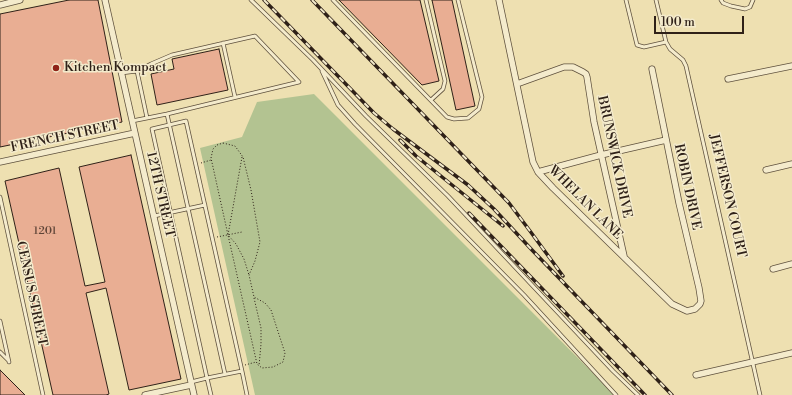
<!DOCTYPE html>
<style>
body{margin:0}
#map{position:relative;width:792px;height:395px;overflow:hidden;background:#eee0b1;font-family:"Libre Bodoni",serif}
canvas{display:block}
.scale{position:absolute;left:654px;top:16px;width:90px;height:18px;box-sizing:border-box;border:2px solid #2f2118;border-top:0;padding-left:5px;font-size:12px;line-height:14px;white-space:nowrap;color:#2f2118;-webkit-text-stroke:3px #f4ebcc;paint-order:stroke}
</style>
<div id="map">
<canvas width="792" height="395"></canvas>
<div class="scale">100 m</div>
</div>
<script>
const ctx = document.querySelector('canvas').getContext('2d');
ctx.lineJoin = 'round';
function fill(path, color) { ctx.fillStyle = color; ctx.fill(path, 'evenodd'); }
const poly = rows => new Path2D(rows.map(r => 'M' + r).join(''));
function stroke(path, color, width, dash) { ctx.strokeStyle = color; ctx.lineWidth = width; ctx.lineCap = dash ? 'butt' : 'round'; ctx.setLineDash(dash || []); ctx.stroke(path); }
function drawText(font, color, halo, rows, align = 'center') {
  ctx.font = font + ' "Libre Bodoni",serif'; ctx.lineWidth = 3; ctx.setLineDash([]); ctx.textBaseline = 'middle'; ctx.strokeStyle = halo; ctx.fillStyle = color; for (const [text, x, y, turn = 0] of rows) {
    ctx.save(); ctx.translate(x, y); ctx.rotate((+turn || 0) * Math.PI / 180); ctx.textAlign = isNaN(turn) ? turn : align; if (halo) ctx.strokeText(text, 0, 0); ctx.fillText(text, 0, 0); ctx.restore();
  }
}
fill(poly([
 [314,94,615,395,255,395,200,148,242,137,257,102]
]), '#b3c391');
const building = poly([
 [69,0,98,0,122,122,0,147,0,14,69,0],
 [339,0,420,0,439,81,422,85,339,0],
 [432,0,452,0,475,106,456,110,432,0],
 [219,49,228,90,157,105,151,74,174,69,172,59,219,49],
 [131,155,181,379,129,390,106,288,86,293,109,394,106,395,53,395,5,181,59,168,85,286,105,282,79,167,131,155],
 [0,370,25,395,0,395,0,370]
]);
fill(building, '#e9ae93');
stroke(building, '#2f2118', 1);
const lane = poly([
 [251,0,313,60,366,116,448,196,613,371,638,395],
 [333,0,447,117,454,119,468,118,479,109,482,97,458,0],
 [426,0,445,81,443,89,431,100],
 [626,0,637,45,644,47,666,42],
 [656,0,666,42,670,49,683,60,686,66,760,395],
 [721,0,723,3,731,6,745,9,750,7,753,0],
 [223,43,235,97],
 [137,71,147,118],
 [322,71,338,105,355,124,524,295,616,395],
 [121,73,137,71,151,64,172,55,255,36,299,82,167,114],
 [132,121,167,114,225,374],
 [0,197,43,395],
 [154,216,205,205],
 [0,321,9,362],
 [0,352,8,360],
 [242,371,247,395],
 [191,382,207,378,242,371,186,121,152,129,207,378,211,395]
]);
const street = poly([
 [105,0,194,395],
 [499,0,533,162,538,172,553,188,672,304,687,311,695,309,700,304,701,301,699,288,679,203,652,69],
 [0,5,20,0],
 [728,79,792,66],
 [517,84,564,67,573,67,583,72,586,74,587,77,594,122,624,256],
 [0,162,135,133],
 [766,170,792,164],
 [538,172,601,155,666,140],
 [773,269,792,264],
 [696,375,792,353],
 [145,395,191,385]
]);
stroke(lane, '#5f513e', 4.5);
stroke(street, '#5f513e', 7);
stroke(poly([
 [223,143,235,146,243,157,251,190,260,242,255,261,249,275,254,297,265,303,271,310,285,353,283,362,273,367,262,368,257,364,228,235,211,158,213,149,217,145,223,143],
 [242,157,228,235,236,244,244,259,249,275],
 [201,163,211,160],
 [217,237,242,232],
 [254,298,261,328,261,344,259,366],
 [245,365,256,362]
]), '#2f2118', 1, [1, 2]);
stroke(lane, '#f4ebcc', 3);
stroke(street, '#f4ebcc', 5.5);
const rail = poly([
 [264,0,374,113,393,129,468,185,494,209,532,250,672,395],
 [312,0,509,203,530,231,563,276],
 [400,140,416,156,503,226],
 [469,213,645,395]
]);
stroke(rail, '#2f2118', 3.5);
stroke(rail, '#f4ebcc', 2, [6]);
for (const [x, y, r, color] of [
 [56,68,4,"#8f2418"]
]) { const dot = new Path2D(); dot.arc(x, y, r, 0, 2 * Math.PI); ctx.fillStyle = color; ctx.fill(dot); stroke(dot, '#f4ebcc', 1.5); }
drawText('11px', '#5e4437', null, [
 ["1201",45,231]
]);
drawText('13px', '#2f2118', '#f4ebcc', [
 ["Kitchen Kompact",64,68]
], 'left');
drawText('13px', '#2f2118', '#f4ebcc', [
 ["FRENCH STREET",65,137,-12],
 ["BRUNSWICK DRIVE",614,157,78],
 ["ROBIN DRIVE",687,187,78],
 ["12TH STREET",160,195,77],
 ["JEFFERSON COURT",727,196,77],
 ["WHELAN LANE",585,203,45],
 ["CENSUS STREET",31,294,78]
]);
</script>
